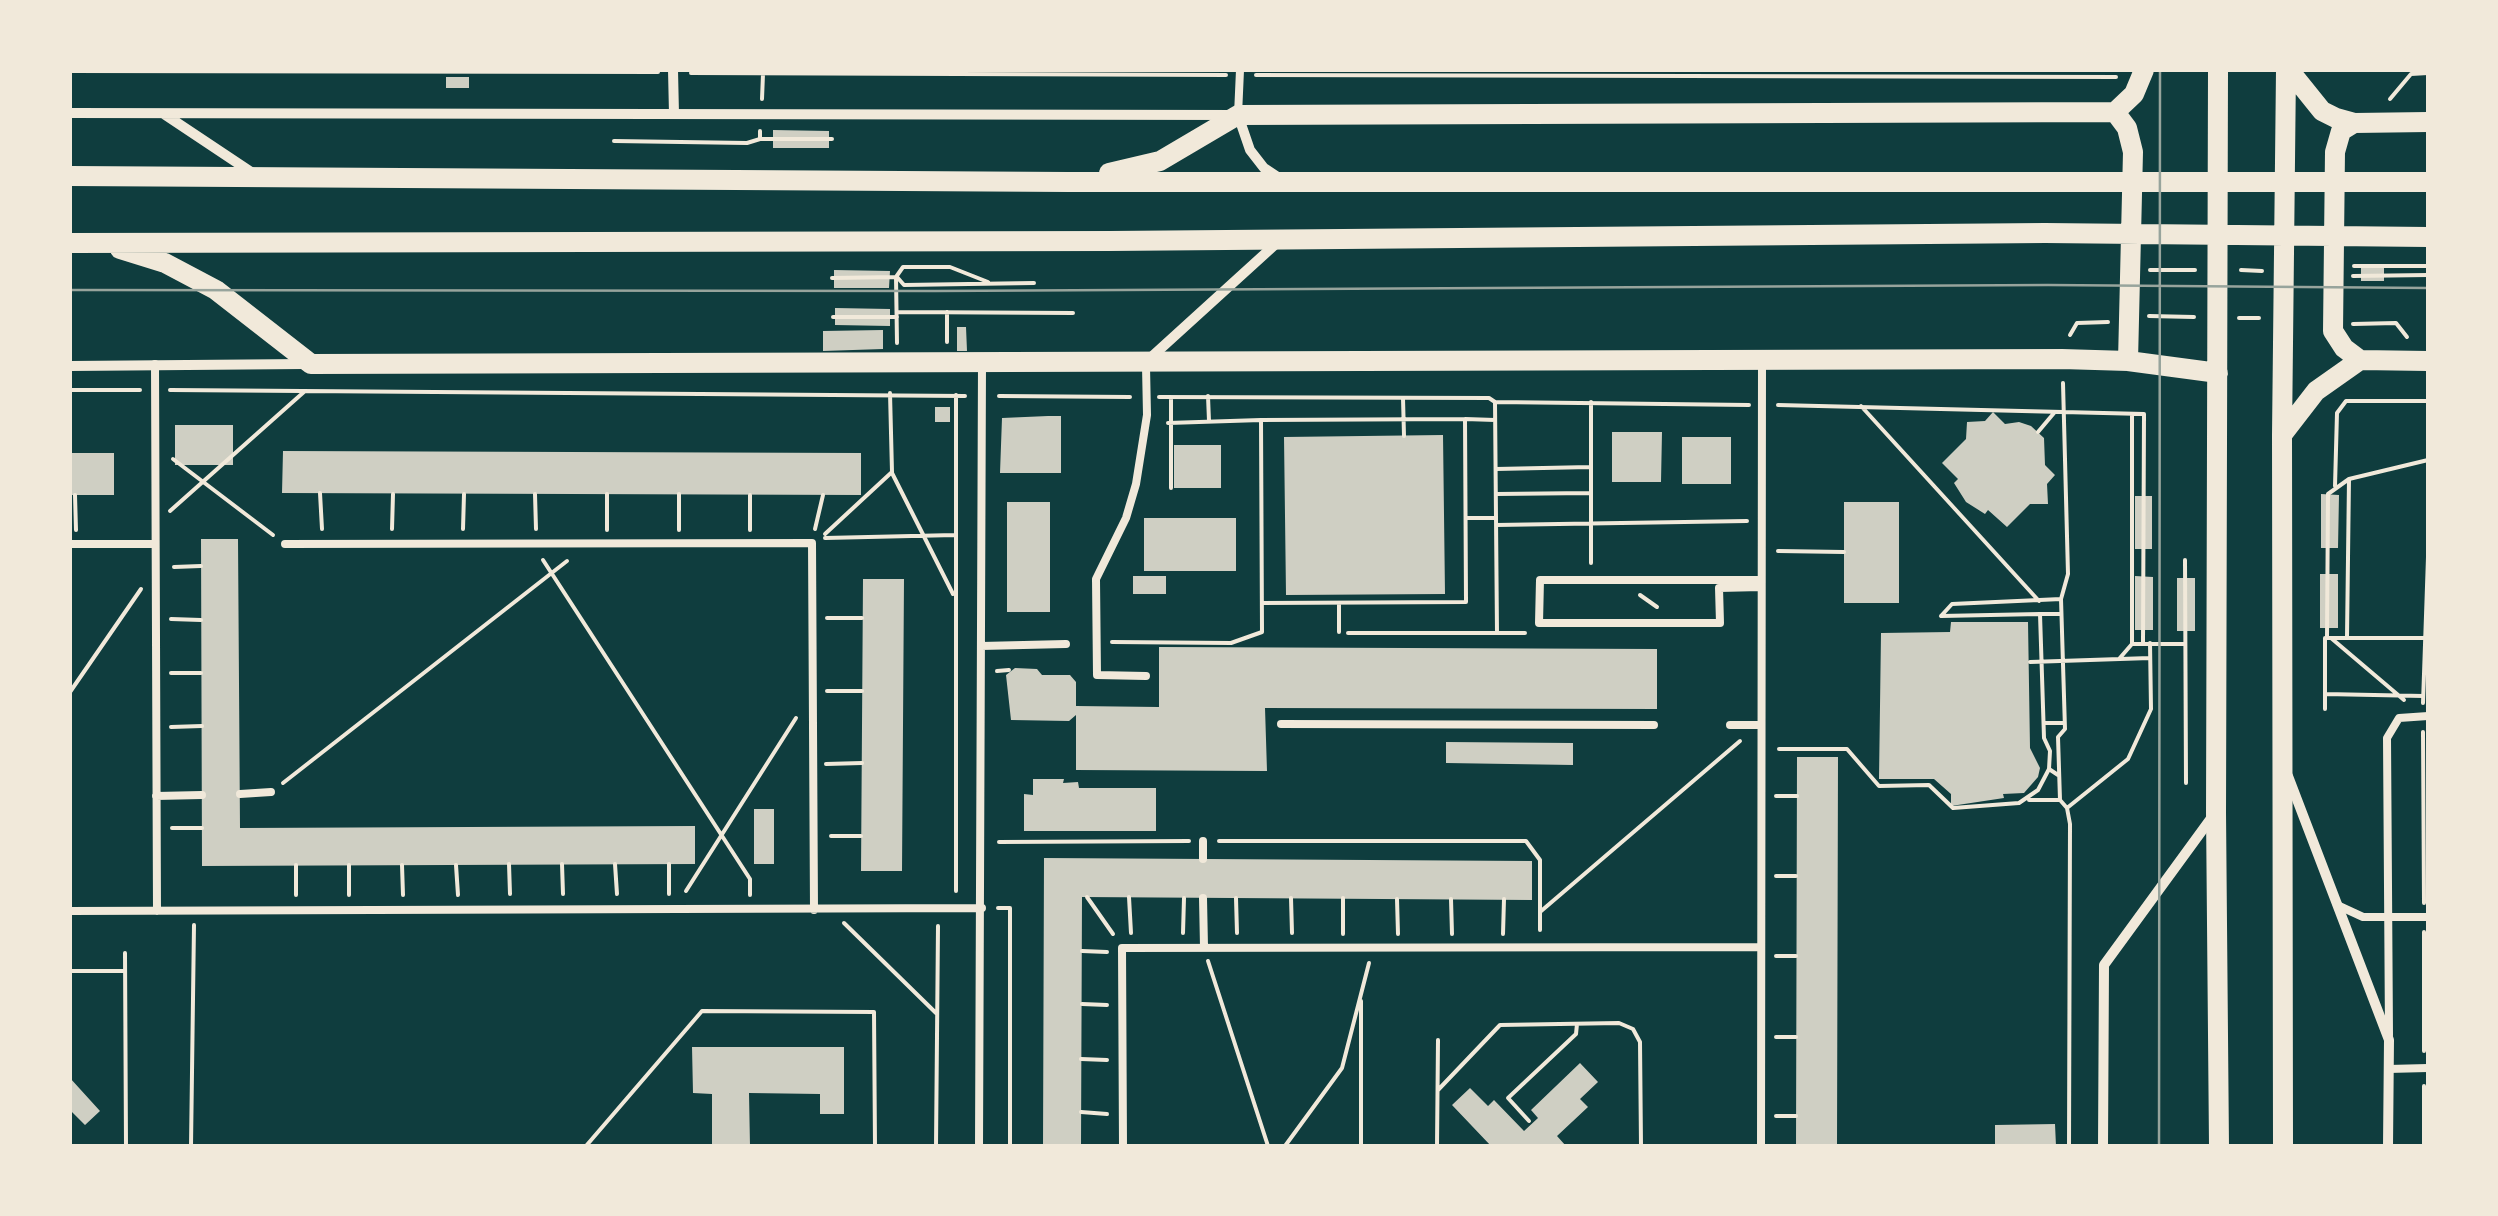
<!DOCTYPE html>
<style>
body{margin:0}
#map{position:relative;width:2498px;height:1216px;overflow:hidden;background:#0f3d3e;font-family:Overpass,sans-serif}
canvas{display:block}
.frame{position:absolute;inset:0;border:72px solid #f1e9da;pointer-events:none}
</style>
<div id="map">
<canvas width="2498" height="1216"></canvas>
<div class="frame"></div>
</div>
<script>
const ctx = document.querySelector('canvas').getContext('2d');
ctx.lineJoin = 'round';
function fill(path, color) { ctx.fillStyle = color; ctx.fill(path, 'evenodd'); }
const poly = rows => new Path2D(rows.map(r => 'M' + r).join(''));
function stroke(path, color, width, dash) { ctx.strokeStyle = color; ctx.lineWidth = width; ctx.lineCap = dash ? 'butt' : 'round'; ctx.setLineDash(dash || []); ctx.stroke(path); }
fill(poly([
 [446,77,469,77,469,88,446,88],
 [773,130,829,131,829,148,773,148],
 [2361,268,2384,268,2384,281,2361,281],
 [834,270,890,271,889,288,834,288],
 [835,308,890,309,890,326,835,325],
 [957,327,966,327,967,351,957,351],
 [883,330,883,349,823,351,823,331],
 [935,407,950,407,950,422,935,422],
 [1993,412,2005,424,2019,422,2031,426,2044,438,2045,465,2055,475,2047,484,2048,504,2030,504,2007,527,1988,510,1985,514,1966,502,1954,483,1958,479,1942,463,1966,439,1967,422,1985,421],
 [1048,416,1061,416,1061,473,1000,473,1002,418],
 [175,425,233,425,233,465,175,465],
 [1612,432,1662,432,1661,482,1612,482],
 [1443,435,1445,594,1286,595,1284,437],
 [1682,437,1731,437,1731,484,1682,484],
 [1174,445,1221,445,1221,488,1174,488],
 [283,451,861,453,861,495,282,493],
 [70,453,114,453,114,495,70,495],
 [2321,494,2339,495,2338,548,2321,548],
 [2135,496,2152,496,2152,549,2135,549],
 [1007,502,1050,502,1050,612,1007,612],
 [1844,502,1899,502,1899,603,1844,603],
 [1144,518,1236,518,1236,571,1144,571],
 [201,539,238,539,240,828,695,826,695,864,202,866],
 [2320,574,2338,574,2338,628,2320,628],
 [1133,576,1166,576,1166,594,1133,594],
 [2135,576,2153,577,2153,630,2135,630],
 [2177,578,2195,578,2195,631,2177,631],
 [863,579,904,579,902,871,861,871],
 [1951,622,2028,622,2030,748,2040,768,2038,777,2024,793,2003,794,2004,798,1951,806,1951,794,1934,779,1879,779,1881,633,1950,632],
 [1159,647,1657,649,1657,709,1265,708,1267,771,1076,770,1076,715,1069,721,1011,720,1006,675,1015,668,1037,669,1042,675,1070,675,1076,682,1076,706,1159,707],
 [1446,742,1573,743,1573,765,1446,763],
 [1797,757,1838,757,1837,1146,1796,1146],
 [1033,779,1064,779,1063,783,1078,782,1079,788,1156,788,1156,831,1024,831,1024,794,1033,795],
 [754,809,774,809,774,864,754,864],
 [1044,858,1532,861,1532,900,1082,897,1081,1146,1043,1146],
 [692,1047,844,1047,844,1114,820,1114,820,1094,749,1093,750,1146,712,1146,712,1094,693,1093],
 [1580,1063,1598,1082,1580,1099,1588,1107,1557,1136,1566,1146,1491,1146,1452,1105,1470,1088,1488,1106,1494,1100,1524,1131,1538,1118,1531,1110],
 [70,1078,100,1111,85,1125,70,1110],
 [2055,1124,2056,1146,1995,1146,1995,1125]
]), '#cfcfc3');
stroke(poly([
 [70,71,658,72],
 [691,73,1226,75],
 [1256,75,2116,77],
 [762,99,763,74],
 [2390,99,2411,74,2428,73],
 [760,131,760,139,832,139],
 [614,141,747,143,760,139],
 [2354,266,2428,266],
 [2150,270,2195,270],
 [2241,270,2262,271],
 [2353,276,2428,275],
 [896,277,903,267,950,267,988,282],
 [897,277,904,285,1034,283],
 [832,278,896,277,897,343],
 [897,312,1073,313],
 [947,312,947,342],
 [2149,316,2194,317],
 [833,317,897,317],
 [2239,318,2259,318],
 [2353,324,2396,323,2407,337],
 [2070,335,2077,323,2108,322],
 [2063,383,2068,574,2061,599,2065,729,2058,737,2060,800,2067,808,2070,824,2069,1146],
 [70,390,140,390],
 [170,390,965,396],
 [956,395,956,891],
 [999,396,1130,397],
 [1208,396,1209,421],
 [1159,397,1489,398,1495,402,1749,405],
 [1403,398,1404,436],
 [1495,402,1497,633],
 [1591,402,1591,563],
 [1778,405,2144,414,2143,643],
 [1861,406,2039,601],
 [1465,419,1495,420],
 [1168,423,1261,420],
 [2038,432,2054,413],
 [173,459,273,535],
 [1496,469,1590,467],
 [892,473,953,594],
 [2335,486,2337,413,2346,401,2428,401],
 [1171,488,1171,398],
 [320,493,322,529],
 [535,494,536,529],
 [679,494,679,530],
 [1496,494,1590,493],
 [75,495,76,530],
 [170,511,305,391],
 [1466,518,1496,518],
 [1496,525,1747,521],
 [392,529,393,494],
 [463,529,464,494],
 [815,529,823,495],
 [607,530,607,494],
 [750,530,750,495],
 [825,534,892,472,890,393],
 [825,538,955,535],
 [1778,551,1844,552],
 [543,560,750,879,750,895],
 [2185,560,2186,783],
 [174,567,201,566],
 [1640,595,1657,607],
 [1339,603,1339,632],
 [2040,614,2060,614],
 [1941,616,2040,614,2044,738,2050,751,2049,769,2058,775],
 [1941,616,1952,604,2061,599],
 [827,618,862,618],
 [171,619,201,620],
 [1348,633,1525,633],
 [2347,637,2349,479],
 [2327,638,2328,494,2349,479,2428,460],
 [2331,638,2404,700],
 [1112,642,1231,643,1262,632,1261,420,1465,419,1466,602,1262,603],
 [2132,644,2184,644],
 [2119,659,2132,644,2132,414],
 [2030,662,2150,658],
 [997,671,1009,670],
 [171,673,201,673],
 [827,691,862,691],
 [70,692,141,589],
 [2325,694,2423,696],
 [2423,703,2428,557],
 [2325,709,2325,638,2424,638,2428,632],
 [2044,723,2064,723],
 [171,727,202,726],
 [2423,732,2424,903],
 [1779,749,1847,749,1879,786,1929,785,1953,808,2019,803,2038,790,2049,769],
 [826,764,862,763],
 [283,783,567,561],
 [1776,796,1797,796],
 [2029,800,2060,800],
 [2067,808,2128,759,2151,709,2150,643],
 [172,828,202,828],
 [831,836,861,836],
 [1219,841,1526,841,1540,860,1540,930],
 [999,842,1189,841],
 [509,864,510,894],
 [562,864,563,894],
 [615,864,617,894],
 [349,865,349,895],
 [402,865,403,895],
 [456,865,458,895],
 [1776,876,1796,876],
 [686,891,796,718],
 [669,894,669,864],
 [296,895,296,865],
 [1087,897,1113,934],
 [1129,897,1131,933],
 [1236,898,1237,933],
 [1291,898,1292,933],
 [1343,898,1343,934],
 [1397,899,1398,934],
 [1451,899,1452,934],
 [998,908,1010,908,1010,1146],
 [1540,912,1740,741],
 [844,923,937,1014],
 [2424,932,2424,1051],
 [1183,933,1184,898],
 [1503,934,1504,899],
 [1082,951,1107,952],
 [125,953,126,1146],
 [1776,956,1796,956],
 [1208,961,1268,1146],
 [70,971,125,971],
 [1082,1004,1107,1005],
 [1776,1037,1796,1037],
 [1081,1059,1107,1060],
 [1438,1090,1500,1025,1619,1023,1633,1029,1640,1042,1641,1146],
 [1081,1112,1107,1114],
 [1776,1116,1796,1116],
 [1529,1121,1508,1098,1576,1034,1577,1024],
 [191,1146,194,925],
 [586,1146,702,1011,874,1012,875,1146],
 [936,1146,938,926],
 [1285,1146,1342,1068,1369,963],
 [1361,1146,1361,1001],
 [1437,1146,1438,1040],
 [2424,1146,2424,1086]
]), '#f1e9da', 4);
stroke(poly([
 [1238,115,1240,70],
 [155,364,157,911],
 [1146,366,1147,415,1136,484,1126,518,1096,579,1097,675,1146,676],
 [70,544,155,544],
 [285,544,812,543,814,910],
 [1761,587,1719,588,1720,623,1539,623,1540,580,1761,580],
 [981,646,1066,644],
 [1281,724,1654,725],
 [1730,725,1759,725],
 [240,794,271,792],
 [156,796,202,795],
 [1203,841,1203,859],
 [1203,898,1204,947],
 [2337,905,2363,917,2428,917],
 [70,911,982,908],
 [2389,1035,2387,738,2399,718,2428,716],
 [2388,1069,2428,1068],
 [979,1146,982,364],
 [1123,1146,1122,948,1760,947],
 [1761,1146,1762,361]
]), '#f1e9da', 8);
stroke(poly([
 [673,70,674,114],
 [70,113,1238,115,1250,150,1264,168,1279,178],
 [164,114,254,174],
 [1147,361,1279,241],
 [70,366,304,364],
 [2288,776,2389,1040,2388,1146],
 [2103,1146,2104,965,2212,817]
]), '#f1e9da', 10);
stroke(poly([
 [2218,70,2216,812,2219,1146],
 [2289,70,2322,111,2336,118,2354,123,2428,122],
 [2115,112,2127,128,2133,152,2128,361],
 [2354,123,2341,131,2335,152,2333,331,2344,348,2360,360],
 [1109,173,1160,161,1238,115,2115,112,2134,94,2144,70],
 [70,176,1068,182,2428,182],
 [70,243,1109,241,2045,233,2428,237],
 [120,249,165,263,216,290,311,364,2062,359,2128,361,2218,373],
 [2282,435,2316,391,2360,360,2428,361],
 [2283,1146,2282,435,2286,70]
]), '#f1e9da', 20);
stroke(poly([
 [70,290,935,291,2048,285,2428,288],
 [2159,1146,2160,70]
]), '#97a49c', 2.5);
</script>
